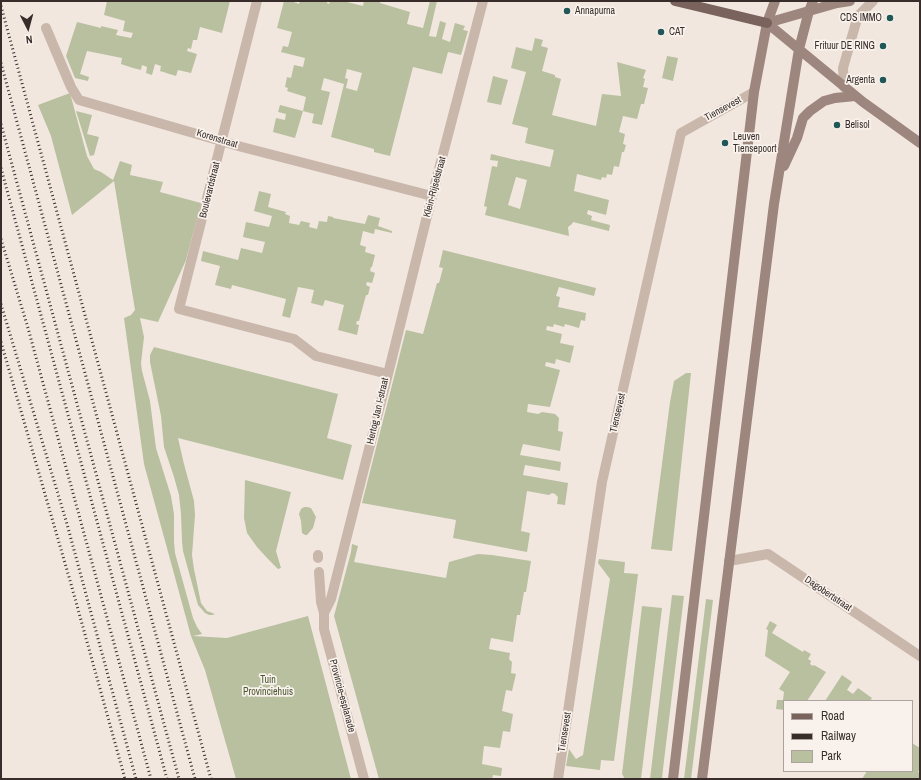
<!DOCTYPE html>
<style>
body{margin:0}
#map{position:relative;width:921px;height:780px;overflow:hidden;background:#f2e7df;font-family:"Archivo Narrow",sans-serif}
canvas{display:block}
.frame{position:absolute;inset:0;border:2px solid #382d2a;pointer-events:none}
.legend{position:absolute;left:783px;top:700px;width:130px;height:72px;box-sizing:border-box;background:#f9f2ec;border:1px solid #aca39e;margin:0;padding:5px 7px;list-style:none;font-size:12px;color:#382d2a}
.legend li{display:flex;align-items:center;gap:8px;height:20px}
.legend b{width:20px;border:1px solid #aca39e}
.north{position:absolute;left:8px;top:8px;width:40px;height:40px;-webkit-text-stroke:3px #f9f2ec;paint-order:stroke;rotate:174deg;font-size:11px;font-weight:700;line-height:16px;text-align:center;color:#382d2a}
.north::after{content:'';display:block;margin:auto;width:14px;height:18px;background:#382d2a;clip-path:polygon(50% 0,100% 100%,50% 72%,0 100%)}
</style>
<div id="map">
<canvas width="921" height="780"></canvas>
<div class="frame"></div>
<ul class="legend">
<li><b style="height:5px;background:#79635c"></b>Road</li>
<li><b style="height:5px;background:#382d2a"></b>Railway</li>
<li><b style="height:11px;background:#b8c0a0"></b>Park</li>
</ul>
<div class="north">N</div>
</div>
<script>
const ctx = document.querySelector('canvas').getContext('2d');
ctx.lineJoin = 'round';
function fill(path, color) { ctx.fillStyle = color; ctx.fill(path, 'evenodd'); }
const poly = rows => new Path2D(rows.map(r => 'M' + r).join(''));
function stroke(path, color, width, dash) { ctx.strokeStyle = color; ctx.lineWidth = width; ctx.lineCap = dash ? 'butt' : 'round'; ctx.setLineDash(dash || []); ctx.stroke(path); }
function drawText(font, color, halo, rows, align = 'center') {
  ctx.font = font + ' "Archivo Narrow",sans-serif'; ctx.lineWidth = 3.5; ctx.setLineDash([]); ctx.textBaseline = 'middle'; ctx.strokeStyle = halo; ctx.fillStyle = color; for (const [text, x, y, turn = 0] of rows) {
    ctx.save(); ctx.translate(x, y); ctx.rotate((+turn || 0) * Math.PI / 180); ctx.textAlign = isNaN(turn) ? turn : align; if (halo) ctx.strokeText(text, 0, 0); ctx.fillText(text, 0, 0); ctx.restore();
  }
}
fill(poly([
 [107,1,230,1,222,33,200,27,197,40,193,40,191,49,188,48,187,51,197,54,191,73,178,70,176,76,160,71,161,66,155,64,152,75,146,73,147,67,142,65,141,70,133,68,121,64,122,58,87,51,80,74,89,77,88,81,75,78,66,56,77,22,101,28,101,26,118,30,116,35,131,38,133,33,123,31,125,21,104,15],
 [284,1,291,1,299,4,300,1,327,1,327,3,329,4,330,1,347,1,347,2,363,6,364,1,380,1,380,3,410,12,407,24,423,28,430,1,437,1,429,36,436,37,440,21,446,23,442,39,450,42,455,23,465,26,463,30,468,31,461,55,448,52,442,74,413,67,390,156,374,152,374,149,331,137,344,84,324,78,321,90,330,92,322,125,312,123,314,114,303,111,295,138,273,132,276,118,285,120,286,114,278,112,280,105,303,111,306,97,287,91,288,88,285,87,287,77,291,78,294,65,303,67,305,58,281,52,283,46,288,47,292,32,277,28],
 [347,69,362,73,357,91,346,88,348,79,345,78],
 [535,38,543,40,541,46,548,48,542,71,555,75,555,77,561,79,552,115,596,126,602,94,621,96,617,62,646,70,643,78,645,79,643,87,648,88,644,104,641,104,637,119,623,116,619,132,625,134,623,144,626,145,624,152,622,152,619,167,614,166,612,175,607,174,606,178,602,177,601,180,577,174,574,191,609,200,606,215,588,210,587,214,592,216,591,220,610,225,609,231,573,222,572,224,568,227,569,236,485,215,487,207,484,206,492,166,497,167,498,161,490,160,491,154,520,161,520,160,550,167,554,150,525,143,528,128,512,124,526,72,511,68,516,47,532,51],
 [516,177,527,180,520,209,508,205],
 [667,56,678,58,673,81,662,78],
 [493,76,508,80,501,105,487,102],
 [70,93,87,156,94,169,101,172,113,180,120,161,132,165,130,175,163,182,160,192,201,203,186,260,158,322,140,318,144,337,141,363,142,371,150,401,156,448,171,496,174,514,174,542,175,553,193,618,197,627,202,634,193,636,227,638,308,616,351,779,236,779,205,670,191,636,144,464,124,318,131,315,135,310,114,181,72,215,51,136,38,105],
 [76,111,92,115,87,134,99,137,94,155,90,156],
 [259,191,271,194,268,207,286,212,285,214,290,216,289,223,299,225,301,221,310,223,309,227,317,229,319,221,327,222,328,216,333,217,333,218,365,224,368,215,380,218,378,226,392,231,392,233,375,229,374,234,363,231,360,245,366,247,365,252,375,255,372,267,371,267,370,271,375,273,372,283,367,282,366,285,370,287,368,295,366,295,359,321,357,321,356,324,359,325,357,335,338,330,344,305,325,300,323,306,311,303,314,290,298,287,290,318,282,316,286,299,232,285,231,289,215,285,220,266,201,261,203,251,238,260,241,248,262,253,265,242,243,237,246,222,269,227,272,216,254,211],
 [443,250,596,288,594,296,559,287,556,296,560,297,558,307,586,313,585,321,581,320,579,328,565,324,564,327,554,324,553,327,547,326,546,330,562,334,560,343,574,346,570,363,556,359,555,364,546,362,545,366,560,370,550,407,528,404,527,412,538,414,542,412,555,414,559,418,558,431,563,432,560,451,523,444,520,455,561,462,560,471,525,465,523,475,568,483,565,505,557,504,558,497,555,494,552,493,549,495,527,491,521,531,530,533,527,552,453,538,456,520,362,503,406,330,423,334,437,283,439,283,443,268,439,267],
 [154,347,338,394,327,438,352,445,343,480,178,438,184,464,194,501,195,515,192,555,194,569,201,603,207,611,215,614,212,615,209,615,205,613,198,605,183,551,182,541,181,514,179,495,174,477,164,447,161,416,150,362,150,355],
 [686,373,691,373,672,551,651,549,670,402,674,381],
 [245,480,291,492,276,551,281,568,278,569,268,559,257,547,247,533,244,518],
 [304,507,307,507,311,508,316,517,313,528,307,535,305,535,302,533,301,521,299,514,301,509],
 [352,544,358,546,354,562,446,578,449,562,478,554,492,555,531,561,526,592,524,592,520,615,517,615,513,642,491,638,489,649,510,653,509,659,512,662,511,673,516,674,512,691,506,690,502,711,513,714,510,732,503,731,500,748,484,746,482,764,502,768,501,776,493,775,492,779,379,779,334,616,351,552],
 [599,559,625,562,624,573,638,574,614,761,601,760,600,770,566,766,569,749,576,759,583,755,610,579,598,563],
 [672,595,684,596,663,769,662,779,650,779],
 [706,599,713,600,691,779,684,779],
 [642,606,662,608,641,779,625,779,622,774],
 [770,621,777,625,772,633,803,652,804,650,811,654,808,659,811,661,810,664,813,666,814,665,826,672,807,701,784,701,784,710,776,709,777,700,783,700,784,692,779,689,790,672,765,656,768,630,766,629],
 [842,675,852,682,847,690,853,694,858,688,872,698,870,701,825,701],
 [912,743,920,748,920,768,918,772,920,773,920,779,862,779,867,771,912,771]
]), '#b8c0a0');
stroke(poly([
 [257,1,179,309,294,339,316,356,388,374,331,599,324,613],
 [46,28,71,87,79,100,242,147,432,196],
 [844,87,843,68,855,26,858,16,873,1],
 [388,374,432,196,483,1],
 [318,555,318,558],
 [729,561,768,554,920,656],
 [319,572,321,602,324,613,324,629,364,779],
 [558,779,602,482,681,133,754,92]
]), '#cab7ab', 10);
stroke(poly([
 [767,23,863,102,920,143],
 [767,23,837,3,850,1],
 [784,166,797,138,803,118,810,111,824,101,835,98,855,96],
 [673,779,754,92,767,23,775,1],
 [702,779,774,204,799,49,809,11,813,1]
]), '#9d867d', 10);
stroke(poly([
 [675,1,767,23]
]), '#79635c', 10);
stroke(poly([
 [1,6,211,779],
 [1,63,195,779],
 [1,124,179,779],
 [1,168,167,779],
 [1,239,28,328,151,779],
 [1,304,67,524,136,779],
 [1,342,71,584,125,779]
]), '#382d2a', 3, [1, 3]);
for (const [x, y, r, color] of [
 [567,11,4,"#215857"],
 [890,18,4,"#215857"],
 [661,32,4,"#215857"],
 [883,46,4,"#215857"],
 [883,80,4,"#215857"],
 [837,125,4,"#215857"],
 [725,143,4,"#215857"]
]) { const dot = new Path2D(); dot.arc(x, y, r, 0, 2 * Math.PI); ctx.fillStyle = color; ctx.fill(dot); stroke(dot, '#f9f2ec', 1.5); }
drawText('10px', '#382d2a', '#f9f2ec', [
 ["Annapurna",575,11],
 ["CDS IMMO",882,18,"right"],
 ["CAT",669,32],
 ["Frituur DE RING",875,46,"right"],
 ["Argenta",875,80,"right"],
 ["Belisol",845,125],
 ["Leuven",733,137],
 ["Tiensepoort",733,149]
], 'left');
drawText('10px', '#382d2a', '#f9f2ec', [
 ["Tiensevest",723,109,-29],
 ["Korenstraat",217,139,17],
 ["Klein-Rijselstraat",435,187,-75],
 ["Boulevardstraat",210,190,-76],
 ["Hertog Jan I-straat",378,411,-77],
 ["Tiensevest",618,413,-77],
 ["Dagobertstraat",828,594,34],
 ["Provincie-esplanade",342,696,75],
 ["Tiensevest",565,732,-81]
]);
drawText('10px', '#4a552f', '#f9f2ec', [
 ["Tuin",268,680],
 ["Provinciehuis",268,692]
]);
</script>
